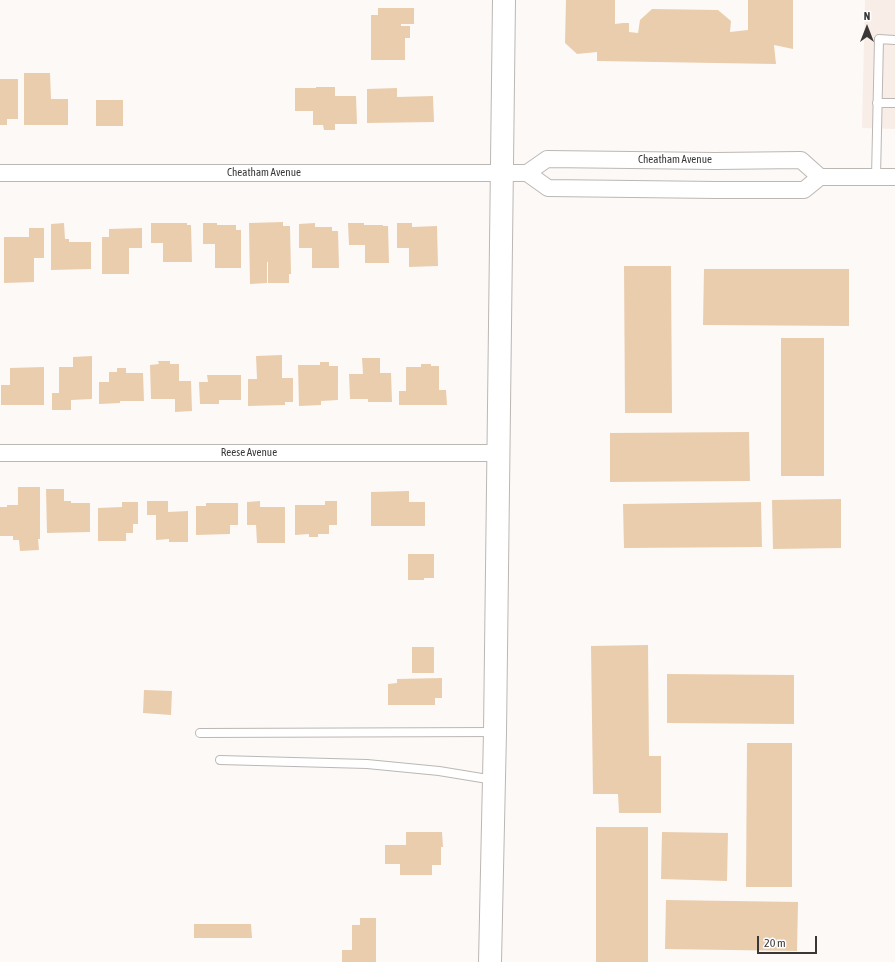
<!DOCTYPE html>
<style>
body{margin:0}
#map{position:relative;width:895px;height:962px;overflow:hidden;background:#fdf9f7;font-family:"Asap Condensed",sans-serif}
canvas{display:block}
.north{position:absolute;left:847px;top:8px;width:40px;height:40px;-webkit-text-stroke:3px #fff;paint-order:stroke;rotate:0deg;font-size:11px;font-weight:700;line-height:16px;text-align:center;color:#3a3837}
.north::after{content:'';display:block;margin:auto;width:14px;height:18px;background:#3a3837;clip-path:polygon(50% 0,100% 100%,50% 72%,0 100%)}
.scale{position:absolute;left:757px;top:936px;width:60px;height:18px;box-sizing:border-box;border:2px solid #3a3837;border-top:0;padding-left:5px;font-size:12px;line-height:14px;white-space:nowrap;color:#3a3837;-webkit-text-stroke:3px #fff;paint-order:stroke}
</style>
<div id="map">
<canvas width="895" height="962"></canvas>
<div class="north">N</div>
<div class="scale">20 m</div>
</div>
<script>
const ctx = document.querySelector('canvas').getContext('2d');
ctx.lineJoin = 'round';
function fill(path, color) { ctx.fillStyle = color; ctx.fill(path, 'evenodd'); }
const poly = rows => new Path2D(rows.map(r => 'M' + r).join(''));
function stroke(path, color, width, dash) { ctx.strokeStyle = color; ctx.lineWidth = width; ctx.lineCap = dash ? 'butt' : 'round'; ctx.setLineDash(dash || []); ctx.stroke(path); }
function drawText(font, color, halo, rows, align = 'center') {
  ctx.font = font + ' "Asap Condensed",sans-serif'; ctx.lineWidth = 3; ctx.setLineDash([]); ctx.textBaseline = 'middle'; ctx.strokeStyle = halo; ctx.fillStyle = color; for (const [text, x, y, turn = 0] of rows) {
    ctx.save(); ctx.translate(x, y); ctx.rotate((+turn || 0) * Math.PI / 180); ctx.textAlign = isNaN(turn) ? turn : align; if (halo) ctx.strokeText(text, 0, 0); ctx.fillText(text, 0, 0); ctx.restore();
  }
}
fill(poly([
 [865,0,895,0,895,129,862,128]
]), '#f9ede7');
fill(poly([
 [566,0,615,0,615,24,623,23,629,23,629,32,638,33,640,20,652,9,718,10,731,21,730,32,748,30,748,0,793,0,793,49,774,45,776,64,597,61,597,52,577,54,565,43],
 [378,8,414,8,414,24,401,24,401,26,410,26,410,38,405,38,405,60,371,60,371,15,378,15],
 [24,73,50,73,51,99,68,99,68,125,24,125],
 [0,79,18,79,18,119,7,119,7,125,0,125],
 [316,87,335,87,335,96,356,96,357,124,335,124,335,130,324,130,323,125,313,125,313,111,295,111,295,88,316,88],
 [397,88,397,97,433,96,434,122,367,123,367,89],
 [96,100,123,100,123,126,96,126],
 [283,222,283,226,290,226,291,274,289,274,289,283,268,283,268,262,267,262,267,283,250,284,249,223],
 [64,223,65,239,69,239,69,242,91,242,91,269,51,270,51,224],
 [151,223,187,223,187,225,191,225,192,262,163,262,163,243,151,243],
 [203,223,217,223,217,225,236,225,236,230,241,230,241,268,215,268,215,244,203,244],
 [315,223,315,227,332,227,332,231,338,231,339,268,312,268,312,248,299,248,299,224],
 [348,223,364,223,364,225,383,225,383,226,388,226,389,263,365,263,365,245,349,245],
 [397,223,412,223,412,227,437,226,438,266,409,267,409,248,397,248],
 [29,228,44,228,44,258,34,258,34,282,4,283,4,237,29,237],
 [142,228,142,248,129,248,129,274,102,274,102,237,109,237,109,229],
 [624,266,671,266,672,413,625,413],
 [704,269,849,269,849,326,703,325],
 [781,338,824,338,824,476,781,476],
 [282,355,282,378,293,378,293,402,285,402,285,405,248,406,248,379,257,379,256,356],
 [92,356,92,399,71,400,71,410,52,410,52,393,59,393,59,367,73,367,73,357],
 [362,358,380,358,380,373,391,373,392,402,368,402,368,399,350,399,349,374,363,374],
 [158,361,170,361,170,364,179,364,179,381,191,381,192,411,175,412,175,399,151,399,150,365,159,364],
 [320,362,329,362,329,366,338,366,338,400,321,401,321,405,299,406,298,365,320,365],
 [421,364,431,364,431,366,439,366,439,390,446,390,447,405,399,405,399,391,406,391,406,367,421,367],
 [44,367,44,405,1,405,1,385,10,385,10,368],
 [117,368,126,368,126,373,143,373,144,401,120,401,120,403,99,404,99,382,109,382,109,372,117,372],
 [207,375,241,375,241,400,219,400,219,404,200,404,199,382,208,382],
 [749,432,750,481,610,482,610,433],
 [18,487,40,487,40,539,38,539,39,550,20,551,19,540,13,540,13,536,0,536,0,507,7,507,7,505,18,505],
 [46,489,64,489,64,501,71,501,71,503,90,503,90,532,47,533],
 [409,491,409,502,425,502,425,526,371,526,371,492],
 [841,499,841,548,773,549,772,500],
 [147,501,168,501,168,512,188,511,188,542,169,542,169,539,156,540,156,515,147,515],
 [260,501,260,507,285,507,285,543,257,543,256,525,247,525,247,502],
 [325,501,337,501,337,525,329,525,329,534,318,534,318,537,309,537,309,534,295,535,295,505,325,505],
 [122,502,138,502,138,524,133,524,133,533,126,533,126,541,98,541,98,508,122,507],
 [761,502,762,547,624,548,623,504],
 [206,503,238,503,238,525,230,525,230,534,196,535,196,506,206,506],
 [408,554,434,554,434,578,424,578,424,580,408,580],
 [648,645,649,756,661,756,661,813,619,813,618,794,593,794,591,646],
 [412,647,434,647,434,673,412,673],
 [667,674,794,675,794,724,667,723],
 [442,678,442,698,435,698,435,705,388,705,388,684,397,683,397,679],
 [144,690,172,691,171,715,143,713],
 [747,743,792,743,792,887,746,887],
 [596,827,648,827,648,962,596,962],
 [406,832,442,832,443,847,441,847,441,865,432,865,432,875,400,875,400,864,385,864,385,845,406,845],
 [662,832,728,833,727,881,661,879],
 [666,900,798,902,797,951,665,949],
 [360,918,376,918,376,962,342,962,342,950,352,950,352,925,360,925],
 [194,924,251,924,252,938,194,938]
]), '#eacdad');
const lane = poly([
 [877,103,895,103],
 [876,177,879,39,895,40],
 [200,733,495,732],
 [220,760,367,764,439,771,494,780]
]);
const street = poly([
 [0,173,527,173,547,159,715,161,801,160,820,177],
 [527,173,548,188,716,190,804,190,820,177,895,177],
 [0,453,498,453]
]);
const secondary = poly([
 [490,962,495,732,504,0]
]);
stroke(lane, '#bbb7b5', 10);
stroke(street, '#bbb7b5', 18);
stroke(secondary, '#bbb7b5', 24);
stroke(lane, '#fff', 8);
stroke(street, '#fff', 16);
stroke(secondary, '#fff', 22);
drawText('11px', '#3a3837', '#fff', [
 ["Cheatham Avenue",675,160],
 ["Cheatham Avenue",264,173],
 ["Reese Avenue",249,453]
]);
</script>
